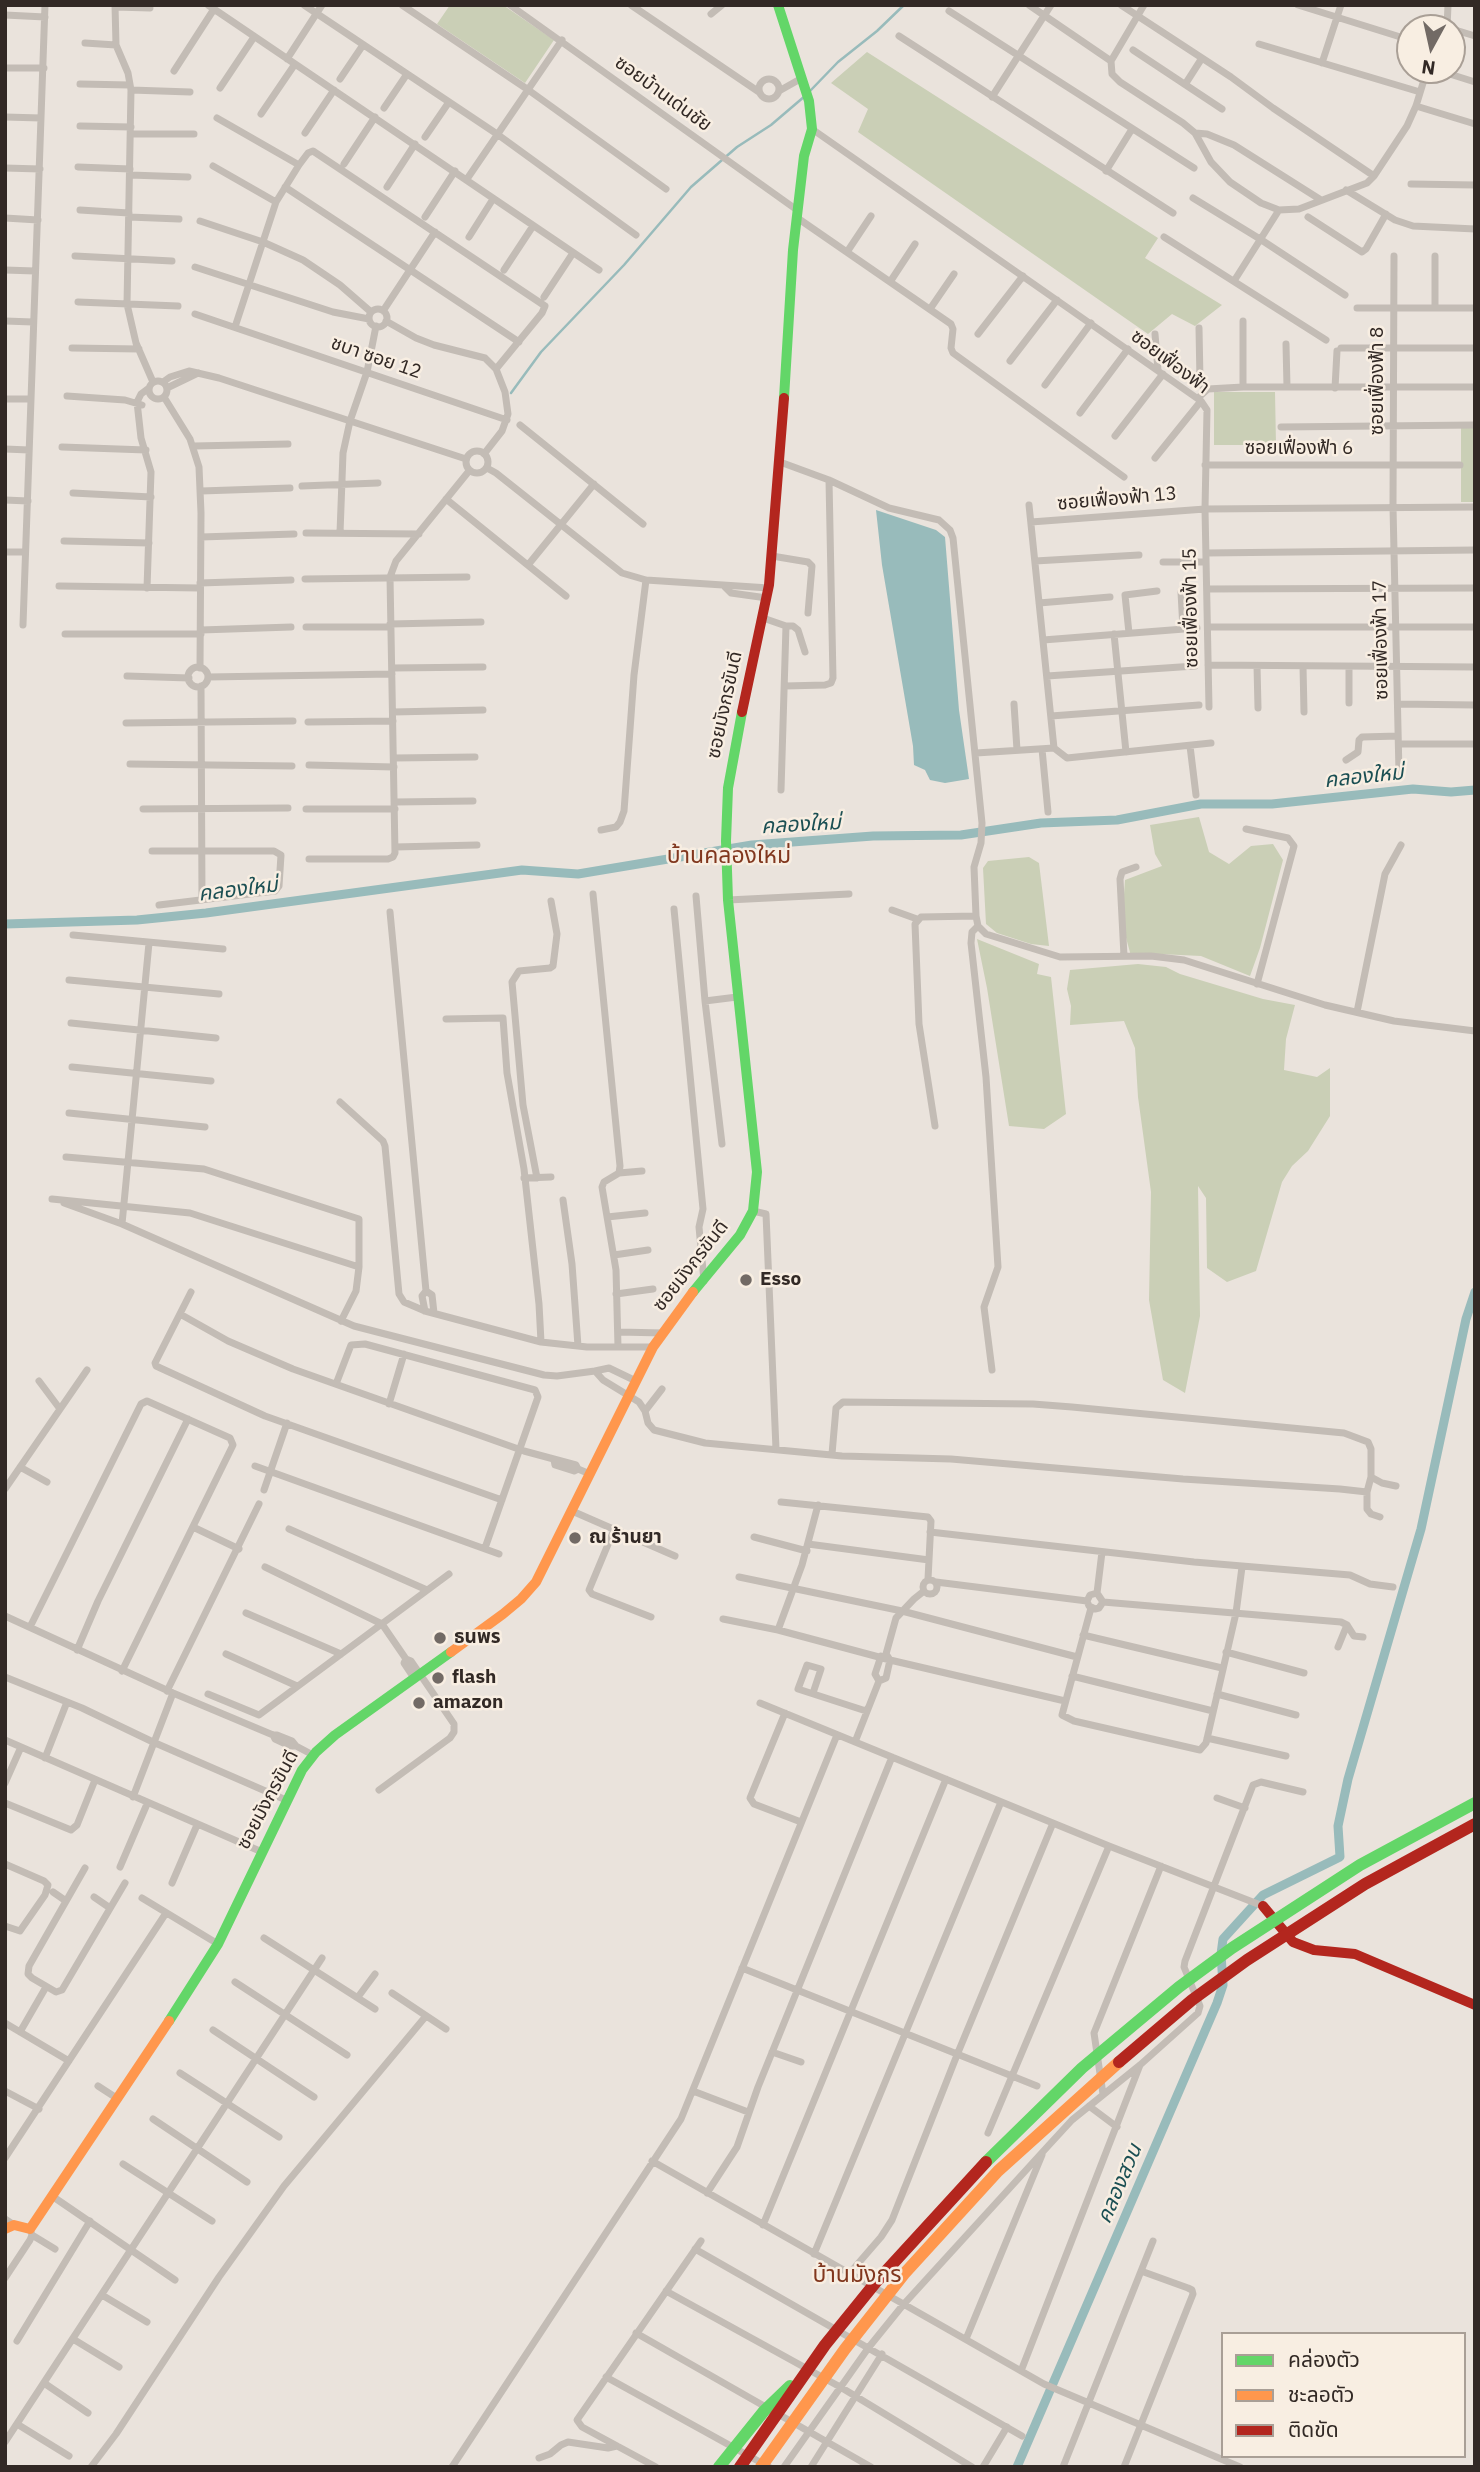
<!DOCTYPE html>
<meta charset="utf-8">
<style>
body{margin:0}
#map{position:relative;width:1480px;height:2472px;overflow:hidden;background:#eae3dc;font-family:"IBM Plex Sans","Noto Sans Thai",sans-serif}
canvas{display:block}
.frame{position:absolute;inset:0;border:7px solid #322925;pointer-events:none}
.legend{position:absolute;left:1221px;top:2332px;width:245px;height:126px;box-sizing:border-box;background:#f8eee2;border:2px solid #a99f96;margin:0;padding:9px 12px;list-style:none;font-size:21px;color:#322925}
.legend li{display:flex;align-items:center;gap:14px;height:35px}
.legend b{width:35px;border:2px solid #a99f96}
.north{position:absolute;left:1396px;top:14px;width:70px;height:70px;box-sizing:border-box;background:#f8eee2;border:2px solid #a99f96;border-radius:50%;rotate:188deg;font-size:19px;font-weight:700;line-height:28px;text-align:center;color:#322925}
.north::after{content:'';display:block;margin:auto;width:24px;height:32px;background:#726a65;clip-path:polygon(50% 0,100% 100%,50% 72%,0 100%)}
</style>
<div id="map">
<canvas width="1480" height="2472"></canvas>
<div class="frame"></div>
<ul class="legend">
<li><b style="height:9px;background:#63d668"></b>คล่องตัว</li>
<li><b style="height:9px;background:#ff974d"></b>ชะลอตัว</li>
<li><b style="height:9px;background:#b3261e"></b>ติดขัด</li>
</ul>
<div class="north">N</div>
</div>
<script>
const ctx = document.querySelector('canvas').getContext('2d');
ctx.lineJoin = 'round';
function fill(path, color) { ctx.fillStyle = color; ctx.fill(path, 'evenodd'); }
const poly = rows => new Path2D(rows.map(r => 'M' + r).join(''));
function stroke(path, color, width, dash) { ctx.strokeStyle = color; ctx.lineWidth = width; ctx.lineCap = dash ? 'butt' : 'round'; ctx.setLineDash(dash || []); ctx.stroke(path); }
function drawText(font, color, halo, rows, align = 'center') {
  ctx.font = font + ' "IBM Plex Sans","Noto Sans Thai",sans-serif'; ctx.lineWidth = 5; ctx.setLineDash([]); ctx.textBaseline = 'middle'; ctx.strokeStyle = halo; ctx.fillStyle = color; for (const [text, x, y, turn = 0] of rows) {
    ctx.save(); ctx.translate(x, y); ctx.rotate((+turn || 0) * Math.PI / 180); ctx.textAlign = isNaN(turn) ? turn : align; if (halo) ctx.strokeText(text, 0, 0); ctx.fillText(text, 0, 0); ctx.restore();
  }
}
fill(poly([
 [450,5,503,5,554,40,525,83,437,24],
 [867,52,1158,238,1145,258,1222,305,1195,326,1172,314,1148,334,858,132,868,109,831,83],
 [1214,392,1275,392,1276,445,1214,445],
 [1461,428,1475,428,1475,502,1461,502],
 [1199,817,1209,852,1229,864,1251,846,1273,844,1283,860,1260,948,1250,976,1201,956,1160,954,1131,956,1122,923,1125,880,1162,866,1155,854,1150,825],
 [1029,857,1039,863,1049,946,1031,944,997,933,986,924,983,868,988,861],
 [977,939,1039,964,1037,974,1051,977,1066,1114,1044,1129,1009,1126,987,988],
 [1138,964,1166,967,1180,974,1263,999,1295,1005,1286,1039,1284,1070,1317,1077,1330,1068,1330,1116,1308,1151,1292,1166,1282,1182,1256,1271,1227,1282,1207,1268,1206,1198,1198,1186,1200,1316,1185,1393,1163,1380,1149,1300,1151,1192,1138,1097,1135,1048,1124,1021,1070,1025,1071,1006,1067,989,1070,970]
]), '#cacfb6');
fill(poly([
 [876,510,936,530,945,537,959,710,969,779,945,783,930,780,925,770,914,765,913,746,882,565]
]), '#98bbbb');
stroke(poly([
 [810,91,838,62,877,31,904,5],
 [511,393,541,352,624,265,691,187,737,147,771,125,805,96]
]), '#98bbbb', 2.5);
stroke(poly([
 [5,924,137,920,206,913,522,870,578,874,752,845,873,836,961,835,1041,823,1117,820,1201,804,1272,804,1413,789,1451,792,1475,790],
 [1017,2467,1217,2003,1223,1985,1221,1954,1223,1939,1263,1895,1340,1857,1338,1826,1348,1779,1421,1529,1466,1319,1475,1292]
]), '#98bbbb', 9);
stroke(poly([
 [115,5,116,45,128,73,131,90,127,304,136,343,153,382],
 [208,5,599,270],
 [304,5,497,134,636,235],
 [402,5,527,89,666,189],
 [510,5,797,210],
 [631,5,759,92],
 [1029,5,1111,61],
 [1121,5,1231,77,1273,108,1374,176],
 [1144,5,1111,61,1112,74,1120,82,1183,123,1195,133,1211,162,1230,182,1261,203,1279,210,1299,209,1367,183,1374,176,1407,126,1416,106,1427,70],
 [1298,5,1410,40],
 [115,7,150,8],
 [949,11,1194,168],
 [711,14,722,5],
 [5,15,45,17],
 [1447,28,1448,5],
 [1452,29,1475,36],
 [899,36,1173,213],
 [85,43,116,45],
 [1259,44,1420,92],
 [1133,50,1222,109],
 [287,59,322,5],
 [1322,63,1341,5],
 [5,68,44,68],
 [1437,70,1475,82],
 [174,71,214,9],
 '759 89a10 10 0 1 1 20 0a10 10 0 1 1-20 0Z',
 [340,79,363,45],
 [1186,83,1202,58],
 [80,84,130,85],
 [220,88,254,37],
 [131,90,190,92],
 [779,91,802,78],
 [992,97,1051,5],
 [1416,106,1475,124],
 [384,108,407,74],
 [261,114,295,64],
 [5,117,41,118],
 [217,118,299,165],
 [80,126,131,127],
 [812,129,1201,401,1207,410,1205,509,1475,507],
 [305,133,334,90],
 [1195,133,1207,134,1234,145,1321,200],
 [131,134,194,134],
 [425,137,449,102],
 [344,164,375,117],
 [213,166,276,202],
 [78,167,130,169],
 [5,168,40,169],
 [1106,171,1132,129],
 [130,175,188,177],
 [467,179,562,40],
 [1411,184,1475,185],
 [285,187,519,342],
 [387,187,415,144],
 [1346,190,1395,220,1413,226,1475,229],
 [1193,198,1260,239,1345,295],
 [80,210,129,213],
 [129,217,179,219],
 [425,217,455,171],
 [796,217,951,324,953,329,951,348,953,353,1124,477],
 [1308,217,1362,252,1366,249,1386,214],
 [5,218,38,220],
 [200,221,263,242,303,260,340,285,371,312],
 [469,237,493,199],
 [1164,237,1326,340],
 [847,252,871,216],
 [75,256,172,261],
 [1394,256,1393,507,1399,773],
 [195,267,333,312,369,319],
 [5,270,35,271],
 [504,270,533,226],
 [1234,281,1279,210],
 [890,282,915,244],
 [544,297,573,253],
 [78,302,178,306],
 [1357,308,1475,308],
 [1435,308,1435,256],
 [930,309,954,274],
 '369 318a9 9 0 1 1 18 0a9 9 0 1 1-18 0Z',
 [383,311,435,232],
 [195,314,507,420],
 [5,321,33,322],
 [386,321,416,338,434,345,485,358,496,369,505,392,508,414,502,431,484,454],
 [1243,321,1243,387],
 [235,327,276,202,299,165,308,153,313,151,545,306,542,313,496,369],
 [1199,328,1200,381,1201,385,1208,389],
 [978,334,1023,276],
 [1155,334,1158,370],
 [1286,344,1287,387],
 [72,348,139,349],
 [1341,348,1475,348],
 [1010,361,1057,300],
 '149 390a9 9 0 1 1 18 0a9 9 0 1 1-18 0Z',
 [163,382,170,377,189,371,219,378,466,459],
 [1045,385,1091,323],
 [167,388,198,373],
 [1335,388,1337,351],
 [67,396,125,400,142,405],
 [164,397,190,439,199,467,201,513,200,668],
 [1198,398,1208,389,1243,387,1475,387],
 [5,399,31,399],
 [1080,413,1128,349],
 [520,425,643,524],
 [1281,427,1475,425],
 [1115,436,1163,374],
 [194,446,288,444],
 [62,447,146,450],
 [5,449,29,450],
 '466 462a11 11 0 1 1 22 0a11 11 0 1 1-22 0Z',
 [1155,458,1201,401],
 [780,462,829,480,889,508,939,520,950,530,953,538,982,823,981,843,974,867,976,916,978,926,986,934,1060,957,1151,956,1184,960,1325,1005,1394,1021,1475,1031],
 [1205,465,1460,465],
 [487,468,496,473,622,573,646,580,769,588],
 [302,486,378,483],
 [201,491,290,488],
 [73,493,151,497],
 [446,499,566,596],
 [5,500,28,501],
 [1029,505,1054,748,1067,758,1211,743],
 [1031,522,1205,509,1209,707],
 [306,533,419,534],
 [340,533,343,453,350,421,367,372,376,326],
 [201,537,294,534],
 [64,541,149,543],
 [5,552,25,552],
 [1206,553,1475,550],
 [772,556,808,562,812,566,808,613],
 [1035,561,1139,555],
 [1163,562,1206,562],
 [528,565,594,484],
 [305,579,467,577],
 [200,583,291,580],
 [59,586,200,588],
 [725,587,731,593,767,598],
 [147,588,151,472,141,438,137,402,141,394,149,388],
 [1207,589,1475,588],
 [1181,592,1183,629],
 [1039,603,1110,597],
 [763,618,786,626,781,790],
 [390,624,481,622],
 [23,625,45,5],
 [786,626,793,626,798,630,805,652],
 [306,627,391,627],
 [1208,627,1475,627],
 [201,630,291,627],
 [1129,633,1125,595,1157,591],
 [65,634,201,634],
 [1114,634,1126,752],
 [1043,640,1197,628],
 [1208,665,1475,667],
 [1257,666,1258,708],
 [1303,666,1304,712],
 '188 677a10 10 0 1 1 20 0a10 10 0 1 1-20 0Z',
 [392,668,483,667],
 [127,676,189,678],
 [1047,676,1195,666],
 [208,677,392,674],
 [201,686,202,900],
 [785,686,825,685,831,683,833,678,829,480],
 [1349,703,1349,667],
 [1014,704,1017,750],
 [1398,704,1475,705],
 [393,712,483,710],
 [1051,716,1199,705],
 [308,722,393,721],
 [126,723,293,721],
 [1399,744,1475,744],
 [1190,746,1196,795],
 [1042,749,1048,812],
 [976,753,1054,748],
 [394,758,475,757],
 [1346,760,1358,752,1359,740,1362,737,1398,736],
 [130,764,292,766],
 [309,765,394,767],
 [395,802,473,801],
 [143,809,288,808],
 [306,809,395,809],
 [1246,829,1288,838,1294,846,1257,984],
 [601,830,616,827,620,822,624,811,634,675,646,580],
 [395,847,477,845],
 [152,851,274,851,281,855,279,886,275,891,159,905],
 [309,859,388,859,393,857,395,853,390,577,396,561,469,471],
 [593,894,620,1166,619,1173,604,1182,602,1187,616,1270,618,1347],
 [696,896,705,1001,722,1144],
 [728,900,849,894],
 [674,909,703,1209,699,1227,704,1281],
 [892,910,917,919],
 [390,912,426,1291,422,1296,425,1311],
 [978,926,972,932,971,943,986,1077,998,1267,984,1307,992,1370],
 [73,935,223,949],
 [149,943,122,1224,354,1326,544,1375,557,1376,595,1371],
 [1124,956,1120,879,1122,872,1136,867],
 [69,980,219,994],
 [705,1001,737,997],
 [1357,1012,1385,874,1401,845],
 [446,1019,503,1018,507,1073,524,1169,539,1304,541,1342],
 [71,1023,216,1038],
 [72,1067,211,1081],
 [340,1102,383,1141,385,1146,399,1294,404,1302,425,1311,541,1342,587,1347,653,1347],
 [69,1113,205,1127],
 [935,1126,919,1024,915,924,921,917,976,916],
 [66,1157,204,1169,359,1219,359,1267,356,1291,341,1321],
 [619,1173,642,1171],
 [524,1178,551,1177],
 [537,1178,523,1105,512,982,519,971,550,968,553,966,557,934,551,901],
 [52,1199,190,1213,359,1267],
 [563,1200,572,1264,578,1346],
 [64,1203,122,1224],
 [753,1211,766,1214,776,1449],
 [607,1217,645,1213],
 [614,1255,648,1250],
 [426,1291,432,1295,434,1313],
 [191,1292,155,1363,156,1366,265,1416,502,1500],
 [616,1294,653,1289],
 [180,1314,228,1341,293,1369,524,1451,576,1465,578,1469,590,1474],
 [619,1332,663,1333],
 [39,1381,60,1409],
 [636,1381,609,1368,595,1371,603,1380,639,1402,645,1411,648,1423,654,1430,705,1443,842,1456,951,1459,1183,1479,1340,1489,1367,1492,1367,1509,1371,1514,1380,1517],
 [336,1384,351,1345,365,1344,535,1390,538,1397,485,1548],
 [389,1404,404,1354],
 [645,1411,662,1389],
 [832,1454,836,1408,843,1402,1033,1404,1072,1407,1344,1433,1368,1442,1371,1449,1371,1477,1367,1492],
 [554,1460,555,1465,574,1471,578,1469],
 [255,1466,499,1554],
 [20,1467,47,1482],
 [1371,1477,1382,1483,1396,1486],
 [5,1489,87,1370],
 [264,1490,287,1423],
 [781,1502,928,1517,931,1521,928,1579],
 [572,1511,675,1556],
 [193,1527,239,1549],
 [289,1529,427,1590],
 [614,1530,589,1590,592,1594,651,1617],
 [930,1532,1194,1562,1350,1575,1370,1584,1393,1587],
 [754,1537,807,1551],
 [808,1544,929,1560],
 [265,1567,382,1624,406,1659,411,1661,454,1724,454,1732,450,1738,379,1790],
 [739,1577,902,1611,1077,1657],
 '923 1587a7 7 0 1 1 14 0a7 7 0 1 1-14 0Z',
 [936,1582,1087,1601],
 [1097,1593,1102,1552],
 [1103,1602,1097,1593,1090,1595,1087,1601,1089,1606,1095,1609,1099,1608,1103,1602,1341,1622,1347,1625,1354,1636,1363,1637],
 [1091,1608,1062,1715,1074,1721,1200,1750,1206,1743,1236,1613,1242,1567],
 [246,1613,341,1654],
 [5,1616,173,1693,273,1735,277,1735,292,1741,296,1746,313,1755],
 [723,1619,778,1630,890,1660,1065,1701],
 [30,1627,141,1404,147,1401,230,1438,233,1445,122,1671],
 [778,1630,802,1565,818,1505],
 [1083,1635,1222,1668],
 [1338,1647,1347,1625],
 [77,1650,98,1601,188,1419],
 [1226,1652,1304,1673],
 [226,1654,297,1686],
 [406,1659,404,1663,414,1678],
 [1072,1676,1213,1711],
 [5,1677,82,1708,153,1742,286,1800],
 [879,1681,875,1674,881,1656],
 [167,1691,259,1504],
 [813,1693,821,1669,807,1665,798,1689,866,1711,868,1708],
 [208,1694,259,1715,449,1574],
 [1217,1694,1296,1715],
 [760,1703,1109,1846,1263,1906],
 [785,1713,750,1798,754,1804,801,1822],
 [273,1735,275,1739,290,1746,296,1746],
 [1207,1738,1286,1756],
 [5,1740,262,1852],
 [855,1742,879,1681,886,1678,890,1660,886,1654,896,1618,914,1599,924,1591],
 [45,1758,67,1702],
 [5,1783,21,1747],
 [133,1797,173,1693],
 [1217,1798,1245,1808],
 [5,1803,71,1830,77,1825,95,1780],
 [5,1864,44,1881,48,1885,45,1895,22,1928,20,1931,5,1926],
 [120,1867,147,1804],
 [85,1868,29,1966,28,1974,32,1978,56,1992,62,1990,125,1883],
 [172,1883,197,1825],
 [53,1892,66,1901],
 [94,1897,110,1908],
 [142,1898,218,1944],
 [264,1938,375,2009],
 [742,1968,1037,2086],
 [235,1982,347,2055],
 [392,1993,446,2029],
 [358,1997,375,1974],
 [5,2023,69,2061],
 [213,2030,314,2097],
 [20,2032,46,1987],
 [772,2052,801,2062],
 [180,2073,279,2137],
 [98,2086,118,2099],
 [5,2091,39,2109],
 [693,2091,748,2112],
 [1103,2094,1094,2033,1161,1866],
 [1089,2106,1117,2127],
 [153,2119,247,2182],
 [988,2133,1109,1846],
 [5,2158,166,1913],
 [652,2161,1044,2384,1240,2467],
 [123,2164,212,2221],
 [707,2193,737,2147,758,2087,892,1757],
 [52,2196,175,2280],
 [5,2219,14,2225],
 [763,2225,946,1779],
 [32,2235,55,2249],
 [695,2249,1022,2436],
 [814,2254,1001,1802],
 [849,2274,881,2237,892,2220,957,2055,1053,1823],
 [5,2278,30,2240,32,2235,30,2229],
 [666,2291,842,2388,972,2467],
 [102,2295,147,2322],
 [636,2333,871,2467],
 [73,2339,119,2367],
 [966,2339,1042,2155],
 [17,2341,90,2221],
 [1021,2371,1140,2065],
 [606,2377,769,2467],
 [44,2383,88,2413],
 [17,2424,69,2456],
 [5,2442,322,1958],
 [539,2458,550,2454,561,2445,568,2442,608,2448,617,2446],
 [91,2467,116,2434,219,2277,284,2186,426,2016],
 [452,2467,681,2119,837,1735],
 [656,2467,582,2427,577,2420,701,2241],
 [784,2467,869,2347,903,2305,1049,2145,1072,2120,1140,2065,1198,2013,1200,2006,1184,1967,1185,1961,1253,1785,1261,1782,1303,1792],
 [811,2467,882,2354],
 [983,2467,1007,2427],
 [1063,2467,1153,2241],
 [1124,2467,1193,2294,1192,2290,1188,2288,1141,2271]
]), '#c3bcb5', 7);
stroke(poly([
 [778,5,809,101,812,129,804,156,793,250,784,398],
 [693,1292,740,1235,753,1211,757,1172,728,900,726,841,728,788,742,712],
 [169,2021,218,1944,302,1770,316,1752,335,1735,451,1652]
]), '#63d668', 10);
stroke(poly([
 [451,1652,503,1614,521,1599,536,1582,653,1347,693,1292],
 [5,2229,14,2225,30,2229,169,2021]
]), '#ff974d', 10);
stroke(poly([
 [742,712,769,585,784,398],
 [1263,1906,1293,1942,1314,1950,1355,1954,1475,2005]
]), '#b3261e', 10);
stroke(poly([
 [986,2162,1082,2068,1179,1987,1232,1948,1360,1865,1475,1803],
 [719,2467,764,2411,790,2386]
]), '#63d668', 12);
stroke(poly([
 [761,2467,845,2349,904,2274,998,2171,1119,2062]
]), '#ff974d', 12);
stroke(poly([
 [1119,2062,1192,2000,1247,1960,1365,1884,1475,1824],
 [740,2467,825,2345,876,2282,986,2162]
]), '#b3261e', 12);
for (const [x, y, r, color] of [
 [746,1280,7,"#726a65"],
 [575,1538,7,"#726a65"],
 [440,1638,7,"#726a65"],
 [438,1678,7,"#726a65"],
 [419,1703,7,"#726a65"]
]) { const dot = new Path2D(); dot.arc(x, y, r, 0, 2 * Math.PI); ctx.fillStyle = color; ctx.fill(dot); stroke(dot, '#f8eee2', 2.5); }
drawText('19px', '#322925', '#f8eee2', [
 ["ซอยบ้านเด่นชัย",663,94,36],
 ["ชบา ซอย 12",376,358,19],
 ["ซอยเฟื่องฟ้า",1170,362,37],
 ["ซอยเฟื่องฟ้า 8",1378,381,-90],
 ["ซอยเฟื่องฟ้า 6",1299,449],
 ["ซอยเฟื่องฟ้า 13",1117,499,-5],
 ["ซอยเฟื่องฟ้า 15",1191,608,-91],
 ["ซอยเฟื่องฟ้า 17",1381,640,-91],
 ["ซอยมังกรขันดี",725,705,-78],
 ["ซอยมังกรขันดี",691,1266,-52],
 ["ซอยมังกรขันดี",268,1800,-62]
]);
drawText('bold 19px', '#322925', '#f8eee2', [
 ["Esso",760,1280],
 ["ณ ร้านยา",589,1538],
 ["ธนพร",454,1638],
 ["flash",452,1678],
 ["amazon",433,1703]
], 'left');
drawText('italic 21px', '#1b4f53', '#f8eee2', [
 ["คลองใหม่",1364,777,-6],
 ["คลองใหม่",801,825,-3],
 ["คลองใหม่",238,890,-7],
 ["คลองสวน",1120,2184,-67]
]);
drawText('23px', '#81371e', '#f8eee2', [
 ["บ้านคลองใหม่",729,856],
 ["บ้านมังกร",857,2275]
]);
</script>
